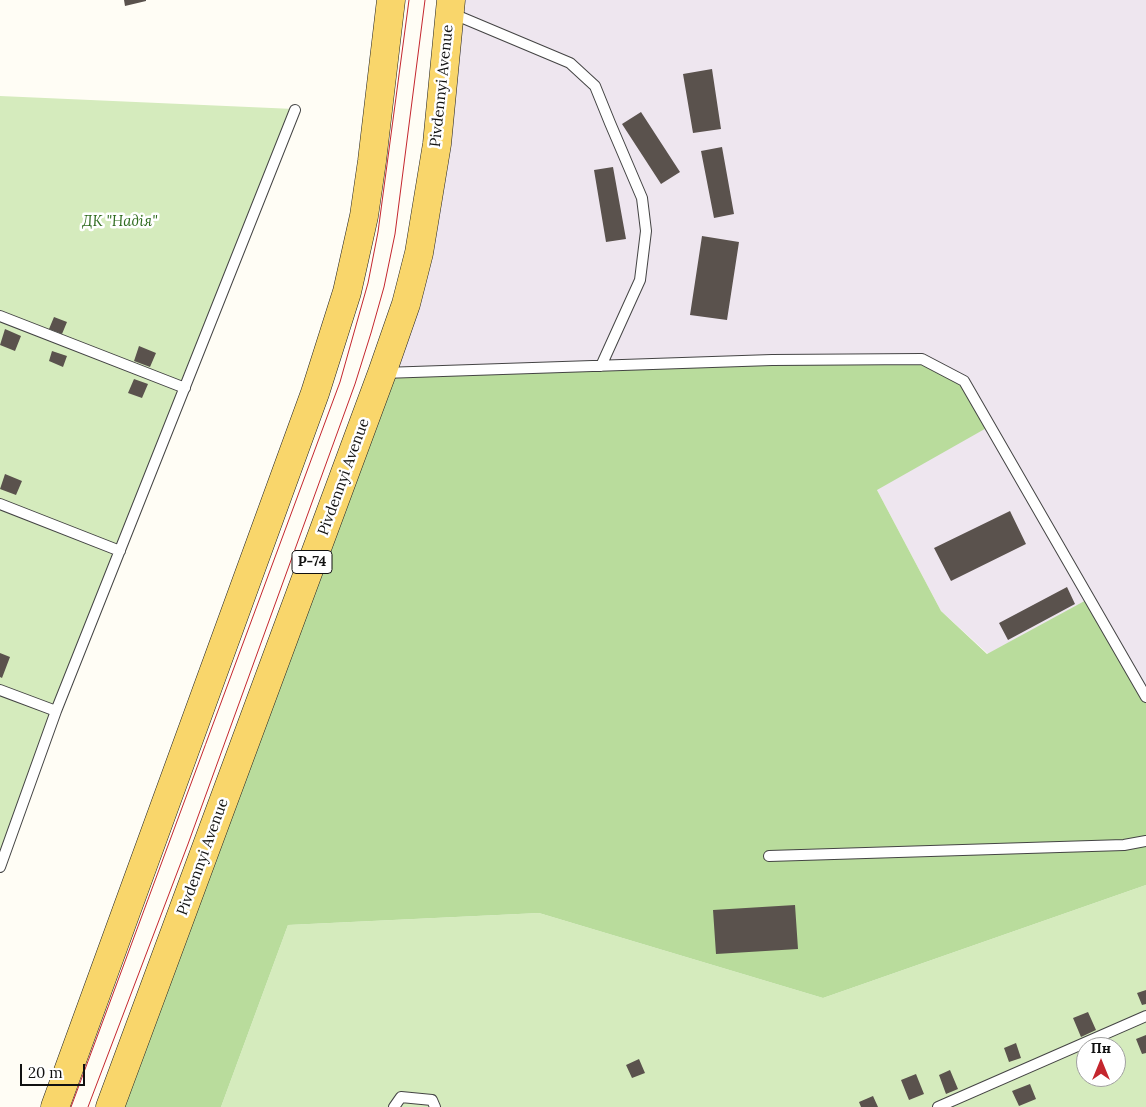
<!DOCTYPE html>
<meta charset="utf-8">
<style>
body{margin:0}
#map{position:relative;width:1146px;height:1107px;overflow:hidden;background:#fffdf5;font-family:Lora,serif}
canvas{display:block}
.north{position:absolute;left:1076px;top:1037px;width:50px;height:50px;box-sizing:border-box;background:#fff;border:1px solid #a0a0a0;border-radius:50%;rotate:0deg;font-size:14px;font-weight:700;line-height:20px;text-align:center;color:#111}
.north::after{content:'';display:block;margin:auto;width:18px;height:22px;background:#c4262e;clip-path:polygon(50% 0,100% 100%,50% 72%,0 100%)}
.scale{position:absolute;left:20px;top:1064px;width:65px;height:22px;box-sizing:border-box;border:2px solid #111;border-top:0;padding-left:6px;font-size:15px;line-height:18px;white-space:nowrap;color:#111;-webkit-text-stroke:4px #fff;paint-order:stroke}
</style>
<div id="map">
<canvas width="1146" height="1107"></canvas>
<div class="north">Пн</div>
<div class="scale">20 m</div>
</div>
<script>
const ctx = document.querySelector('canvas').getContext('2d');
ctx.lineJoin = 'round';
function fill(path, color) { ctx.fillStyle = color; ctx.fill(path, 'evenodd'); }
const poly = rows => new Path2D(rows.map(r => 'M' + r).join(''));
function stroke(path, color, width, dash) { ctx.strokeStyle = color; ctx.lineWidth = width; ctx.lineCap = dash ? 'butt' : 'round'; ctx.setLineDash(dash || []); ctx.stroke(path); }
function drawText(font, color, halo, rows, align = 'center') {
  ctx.font = font + ' Lora,serif'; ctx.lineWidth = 5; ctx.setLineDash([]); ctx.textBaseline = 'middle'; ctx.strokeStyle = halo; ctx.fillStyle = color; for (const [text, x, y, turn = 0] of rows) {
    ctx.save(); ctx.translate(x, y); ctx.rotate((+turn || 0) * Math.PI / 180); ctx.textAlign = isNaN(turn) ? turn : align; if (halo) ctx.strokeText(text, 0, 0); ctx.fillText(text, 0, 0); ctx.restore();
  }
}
fill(poly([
 [451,0,1146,0,1146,697,1090,599,988,654,941,611,877,490,382,373,406,304]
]), '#eee6ef');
fill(poly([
 [0,96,294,109,0,867],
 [1146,885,1146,1107,221,1107,288,925,539,913,823,998],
 [1086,1047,1116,1047,1116,1077,1086,1077]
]), '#d5ebbd');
fill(poly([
 [922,359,964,381,990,426,877,490,941,611,987,654,1090,598,1146,697,1146,885,823,998,539,913,288,925,221,1107,110,1107,382,373]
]), '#b9dc9c');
fill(poly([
 [124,0,146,0,146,1,125,6],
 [712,69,721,129,693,133,683,74],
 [641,112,680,172,661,184,622,124],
 [722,147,734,214,714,218,701,151],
 [613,167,626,239,606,242,594,170],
 [702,236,739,242,727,320,690,315],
 [54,317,67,322,62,334,49,329],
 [5,329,21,336,15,351,0,345],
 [139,346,156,353,150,367,134,361],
 [52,351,67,356,63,367,49,361],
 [134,379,148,384,142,398,128,393],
 [5,474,22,481,16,495,0,489],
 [1010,511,1026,544,951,581,934,548],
 [1067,587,1075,604,1008,640,999,623],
 [0,653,10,657,2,678,0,677],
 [795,905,798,949,716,954,713,910],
 [1146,990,1146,1004,1142,1005,1137,993],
 [1088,1012,1096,1030,1081,1037,1073,1018],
 [1146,1035,1146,1053,1142,1054,1136,1039],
 [1016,1043,1021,1058,1009,1062,1004,1048],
 [639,1059,645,1073,632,1078,626,1065],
 [950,1070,958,1089,946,1094,939,1075],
 [916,1074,924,1094,909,1100,901,1080],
 [1030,1084,1036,1099,1019,1106,1012,1091],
 [873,1096,878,1107,861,1107,859,1102]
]), '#5a524d');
const service = poly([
 [451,13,570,63,595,86,610,123,642,198,646,231,640,280,601,366],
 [0,316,185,388],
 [383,373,772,360,922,359,964,381,1146,697],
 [0,504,120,551],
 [0,690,56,711],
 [769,856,1124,845,1146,841],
 [0,867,56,711,295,110],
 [394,1107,401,1097,432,1100,435,1107],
 [938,1107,1146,1016]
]);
const primary = poly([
 [55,1107,315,393,347,292,364,216,372,161,391,0],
 [110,1107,382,373,406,304,419,253,437,144,451,0]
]);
stroke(service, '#444', 12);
stroke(primary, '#222', 29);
stroke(service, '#fff', 10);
stroke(primary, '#f9d66b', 28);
stroke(poly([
 [71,1107,340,382,368,283,378,232,409,0],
 [88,1107,188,844,355,384,371,333,384,287,395,234,425,0]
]), '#c4262e', 1);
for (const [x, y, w] of [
 [312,562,40]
]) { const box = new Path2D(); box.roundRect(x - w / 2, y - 11.5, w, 23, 4); ctx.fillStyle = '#fff'; ctx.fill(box); stroke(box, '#111', 1); }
drawText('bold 14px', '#111', null, [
 ["Р-74",312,562]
]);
drawText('15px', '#111', '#fff', [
 ["Pivdennyi Avenue",442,86,-84],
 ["Pivdennyi Avenue",344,477,-70],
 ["Pivdennyi Avenue",203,857,-70]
]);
drawText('italic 15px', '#2f6b1f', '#fff', [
 ["ДК \"Надія\"",120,222]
]);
</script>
